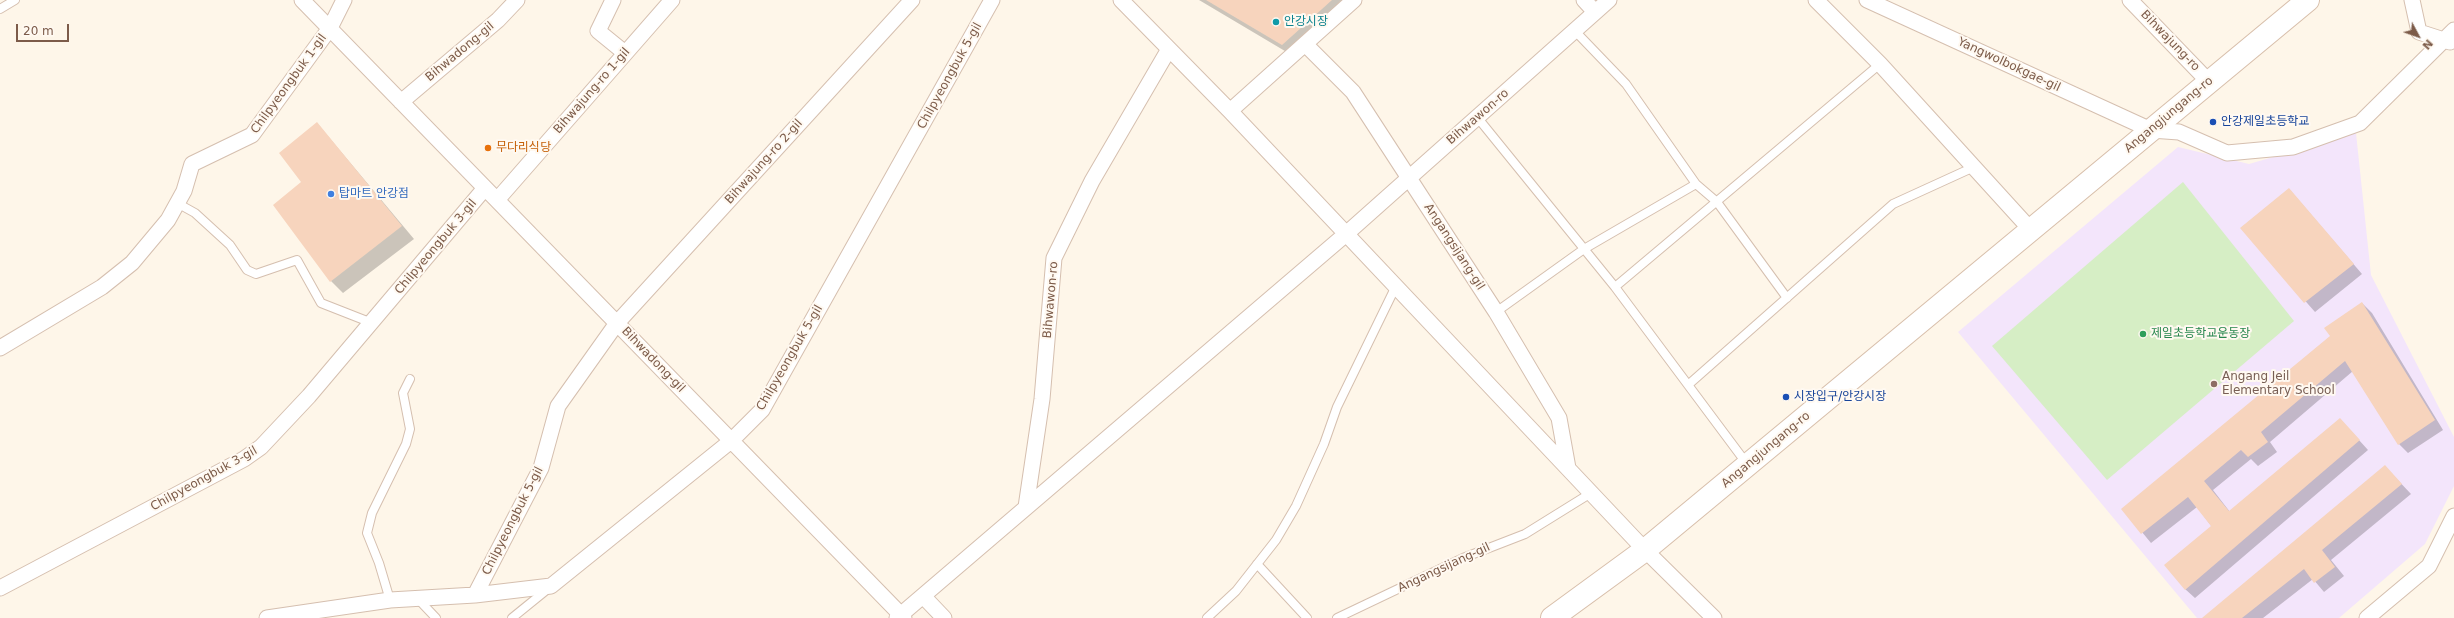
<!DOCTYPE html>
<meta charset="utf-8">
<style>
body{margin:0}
#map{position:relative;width:2454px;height:618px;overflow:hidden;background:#fef6e9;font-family:"DejaVu Sans",sans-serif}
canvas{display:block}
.north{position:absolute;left:2398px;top:16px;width:40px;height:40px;-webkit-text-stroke:3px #fff9f1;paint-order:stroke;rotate:131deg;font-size:11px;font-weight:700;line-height:16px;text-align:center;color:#7c5b49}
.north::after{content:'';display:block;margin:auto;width:14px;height:18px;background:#7c5b49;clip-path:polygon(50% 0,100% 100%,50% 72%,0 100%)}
.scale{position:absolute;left:16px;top:24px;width:53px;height:18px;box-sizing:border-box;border:2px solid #7c5b49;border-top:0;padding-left:5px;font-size:12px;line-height:14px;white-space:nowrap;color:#7c5b49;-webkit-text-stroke:3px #fff9f1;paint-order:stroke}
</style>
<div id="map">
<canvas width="2454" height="618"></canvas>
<div class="north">N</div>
<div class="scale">20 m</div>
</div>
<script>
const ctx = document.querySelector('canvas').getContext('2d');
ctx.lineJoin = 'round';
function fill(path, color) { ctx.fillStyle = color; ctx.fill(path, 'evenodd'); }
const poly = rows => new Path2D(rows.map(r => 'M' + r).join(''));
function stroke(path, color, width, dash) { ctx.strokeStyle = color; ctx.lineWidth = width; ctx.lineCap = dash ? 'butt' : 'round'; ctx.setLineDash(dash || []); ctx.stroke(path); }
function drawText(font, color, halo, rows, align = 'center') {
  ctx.font = font + ' "DejaVu Sans","Noto Sans KR",sans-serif'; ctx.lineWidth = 4; ctx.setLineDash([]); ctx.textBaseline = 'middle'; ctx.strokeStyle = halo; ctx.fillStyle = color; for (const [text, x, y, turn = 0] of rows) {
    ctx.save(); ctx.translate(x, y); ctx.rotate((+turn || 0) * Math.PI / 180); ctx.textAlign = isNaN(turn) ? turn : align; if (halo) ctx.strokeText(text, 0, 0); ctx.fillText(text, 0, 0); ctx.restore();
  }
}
fill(poly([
 [2356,133,2371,275,2454,437,2454,486,2425,544,2339,618,2197,618,1958,332,2178,147,2249,164]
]), '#f3e5fb');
fill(poly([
 [2183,182,2294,321,2107,480,1992,346]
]), '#d6eec5');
fill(poly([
 [1199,0,1358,0,1295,57],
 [317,123,414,239,343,293,331,281],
 [2289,189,2362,274,2315,312,2241,228],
 [2362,303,2372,313,2443,430,2408,453,2399,444,2353,371,2270,442,2277,452,2258,466,2251,459,2213,490,2230,512,2349,429,2368,450,2195,598,2185,589,2212,527,2197,507,2151,543,2123,509,2331,336],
 [2394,476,2411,494,2331,560,2344,576,2324,592,2313,579,2263,618,2206,618]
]), '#0003');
fill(poly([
 [1206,0,1332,0,1282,45],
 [317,122,402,226,330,282,273,205,301,182,279,153],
 [2289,188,2354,264,2304,303,2240,228],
 [2362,302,2435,420,2398,445,2345,361,2261,432,2268,442,2248,457,2241,450,2204,481,2229,511,2340,418,2360,440,2185,590,2164,565,2211,526,2188,497,2141,534,2121,509,2330,336,2324,328],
 [2385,465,2402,484,2322,550,2335,567,2314,583,2304,569,2242,618,2202,618]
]), '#f7d4bd');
const lane = poly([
 [0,9,15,0],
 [1575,31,1626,84,1696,184],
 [1477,117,1615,287,1747,464],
 [177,203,195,213,230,245,247,270,256,274,297,260,321,303,372,323],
 [1615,287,1880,64],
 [1496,312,1584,249,1696,184,1717,202,1787,298],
 [1688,385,1893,204,1974,167],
 [1257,564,1307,618],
 [417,598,436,618],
 [390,600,379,563,367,533,372,513,406,444,410,429,403,393,410,379],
 [512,618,549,588],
 [1207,618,1236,591,1276,540,1296,506,1324,444,1337,407,1396,286],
 [1337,618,1463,558,1525,534,1591,493]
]);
const street = poly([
 [302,0,904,618],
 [613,0,598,31,625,53],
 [1121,0,1230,111,1645,550,1714,618],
 [1584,0,1595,12],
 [1816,0,1880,64,2031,230],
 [1867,0,2151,130,2179,132,2227,153,2293,147,2360,123,2454,30],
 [2130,0,2209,82],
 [2412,0,2419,32,2450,42],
 [1305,44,1353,92,1496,312,1559,418,1568,468],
 [401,102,498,20,517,0],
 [1230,111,1354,0],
 [497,200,672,0],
 [0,348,102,287,132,263,168,220,184,191,192,164,252,135,330,28,344,0],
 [1026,507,1042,399,1054,258,1092,181,1169,49],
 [0,588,244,459,261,447,309,396,485,188],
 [475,595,541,468,558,406,617,323,912,0],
 [923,596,944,618],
 [267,618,390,600,475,595,551,586,731,441,762,410,992,0],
 [897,618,1346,234,1609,0],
 [2367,618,2429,566,2454,516]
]);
const secondary = poly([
 [1552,618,1645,550,2308,0]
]);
stroke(lane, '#d5bfaf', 10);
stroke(street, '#d5bfaf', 17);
stroke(secondary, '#d8bfab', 24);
stroke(lane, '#fff', 8);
stroke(street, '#fff', 15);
stroke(secondary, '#fff', 22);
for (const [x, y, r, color] of [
 [1276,22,4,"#0f9aa8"],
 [2213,122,4,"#1a4fb4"],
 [488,148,4,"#e8710a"],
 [331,194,4,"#3f7fe0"],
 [2143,334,4,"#2e9e5b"],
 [2214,384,4,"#8d6e63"],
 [1786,397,4,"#1a4fb4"]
]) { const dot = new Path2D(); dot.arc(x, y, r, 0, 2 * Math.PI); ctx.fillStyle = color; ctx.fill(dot); stroke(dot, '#fff9f1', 1.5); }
drawText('12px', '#0d838f', '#fff9f1', [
 ["안강시장",1284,22]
], 'left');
drawText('12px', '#7c5b49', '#fff9f1', [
 ["Bihwajung-ro",2170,41,46],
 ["Bihwadong-gil",460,52,-40],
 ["Yangwolbokgae-gil",2009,65,25],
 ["Chilpyeongbuk 5-gil",950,76,-61],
 ["Chilpyeongbuk 1-gil",289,84,-54],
 ["Bihwajung-ro 1-gil",592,91,-49],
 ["Angangjungang-ro",2169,115,-40],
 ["Bihwawon-ro",1478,117,-41],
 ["Bihwajung-ro 2-gil",764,162,-48],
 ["Chilpyeongbuk 3-gil",436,247,-50],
 ["Angangsijang-gil",1454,247,57],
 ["Bihwawon-ro",1051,300,-85],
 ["Chilpyeongbuk 5-gil",790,358,-60],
 ["Bihwadong-gil",653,360,46],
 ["Angangjungang-ro",1766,450,-40],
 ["Chilpyeongbuk 3-gil",204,479,-29],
 ["Chilpyeongbuk 5-gil",513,521,-63],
 ["Angangsijang-gil",1444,568,-25]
]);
drawText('12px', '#164399', '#fff9f1', [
 ["안강제일초등학교",2221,122],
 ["시장입구/안강시장",1794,397]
], 'left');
drawText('12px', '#c56008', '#fff9f1', [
 ["무다리식당",496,148]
], 'left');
drawText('12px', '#366cbe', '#fff9f1', [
 ["탑마트 안강점",339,194]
], 'left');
drawText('12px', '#27864d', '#fff9f1', [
 ["제일초등학교운동장",2151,334]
], 'left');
drawText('12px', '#785e54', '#fff9f1', [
 ["Angang Jeil",2222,377],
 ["Elementary School",2222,391]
], 'left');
</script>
